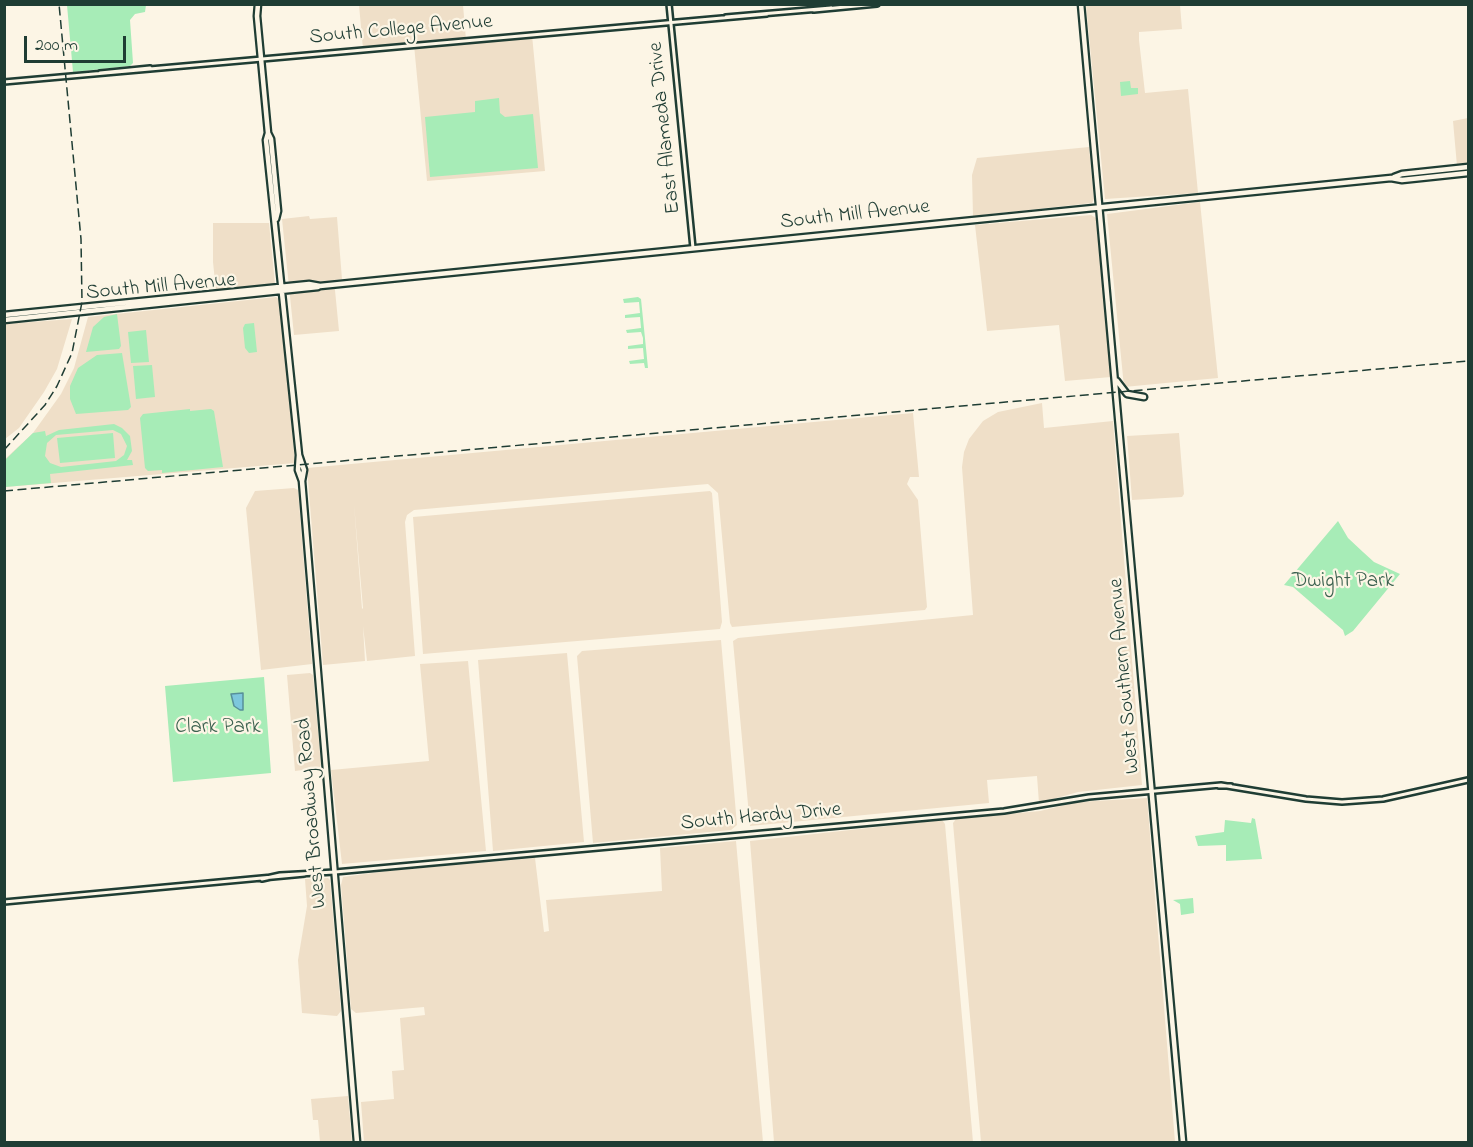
<!DOCTYPE html>
<style>
body{margin:0}
#map{position:relative;width:1473px;height:1147px;overflow:hidden;background:#fcf5e5;font-family:"Indie Flower",sans-serif}
canvas{display:block}
.frame{position:absolute;inset:0;border:6px solid #1f3d34;pointer-events:none}
.scale{position:absolute;left:24px;top:36px;width:102px;height:27px;box-sizing:border-box;border:3px solid #1f3d34;border-top:0;padding-left:8px;font-size:18px;line-height:21px;white-space:nowrap;color:#1f3d34;-webkit-text-stroke:4px #fcf5e5;paint-order:stroke}
</style>
<div id="map">
<canvas width="1473" height="1147"></canvas>
<div class="frame"></div>
<div class="scale">200 m</div>
</div>
<script>
const ctx = document.querySelector('canvas').getContext('2d');
ctx.lineJoin = 'round';
function fill(path, color) { ctx.fillStyle = color; ctx.fill(path, 'evenodd'); }
const poly = rows => new Path2D(rows.map(r => 'M' + r).join(''));
function stroke(path, color, width, dash) { ctx.strokeStyle = color; ctx.lineWidth = width; ctx.lineCap = dash ? 'butt' : 'round'; ctx.setLineDash(dash || []); ctx.stroke(path); }
function drawText(font, color, halo, rows, align = 'center') {
  ctx.font = font + ' "Indie Flower",sans-serif'; ctx.lineWidth = 4.5; ctx.setLineDash([]); ctx.textBaseline = 'middle'; ctx.strokeStyle = halo; ctx.fillStyle = color; for (const [text, x, y, turn = 0] of rows) {
    ctx.save(); ctx.translate(x, y); ctx.rotate((+turn || 0) * Math.PI / 180); ctx.textAlign = isNaN(turn) ? turn : align; if (halo) ctx.strokeText(text, 0, 0); ctx.fillText(text, 0, 0); ctx.restore();
  }
}
fill(poly([
 [359,5,463,5,466,40,532,35,545,171,427,181,414,45,363,49],
 [1086,5,1180,5,1182,29,1139,32,1139,40,1145,93,1188,89,1198,193,1105,199],
 [1468,118,1468,165,1457,166,1453,121],
 [1089,147,1094,199,1092,203,973,216,972,175,977,158],
 [1200,202,1218,378,1124,387,1107,214],
 [1091,215,1096,218,1111,377,1065,381,1059,325,987,331,975,225],
 [309,216,310,219,337,217,342,279,334,280,339,331,294,335,282,219],
 [213,223,269,223,275,284,216,291,213,262],
 [276,297,280,300,295,463,5,487,4,460,33,433,61,394,74,368,88,317],
 [72,319,57,369,44,392,19,428,5,439,5,324],
 [1042,403,1044,428,1113,421,1142,785,1078,792,1039,803,1037,776,987,780,989,803,750,826,733,641,738,638,973,615,962,467,964,452,969,439,983,421,998,412],
 [913,413,919,477,910,477,907,484,918,500,927,607,925,610,732,627,730,623,718,493,708,484,414,510,407,515,405,522,415,656,367,661,363,626,365,661,323,665,307,468],
 [354,504,363,608,362,609],
 [1179,433,1184,494,1182,497,1132,500,1127,436],
 [294,488,298,490,312,664,261,670,246,508,255,491],
 [710,491,712,493,722,622,720,629,423,654,413,517],
 [721,640,737,825,731,830,593,843,577,656,582,651],
 [567,653,584,842,493,851,478,660],
 [468,661,486,851,342,864,331,770,429,761,420,664],
 [310,673,313,675,321,765,319,768,295,771,287,675],
 [1147,798,1175,1142,981,1142,953,823,956,819,1040,811,1078,802],
 [942,820,945,824,973,1142,774,1142,750,841],
 [736,841,763,1142,364,1142,361,1102,394,1099,392,1071,404,1070,400,1018,425,1015,424,1007,356,1013,351,1009,341,885,343,877,387,871,535,858,544,932,549,931,546,900,662,891,660,848],
 [328,878,330,880,341,1011,337,1016,302,1013,298,960,307,906,305,879],
 [348,1096,352,1142,320,1142,318,1120,313,1120,311,1099]
]), '#efdfc8');
fill(poly([
 [67,5,146,5,145,12,135,14,130,20,133,63,130,66,73,72],
 [1130,81,1131,88,1138,88,1138,94,1121,96,1120,82],
 [499,98,500,113,505,117,533,114,538,168,430,177,425,117,475,112,475,101],
 [638,297,641,299,648,368,645,368,644,363,630,364,629,361,644,359,643,348,628,349,628,346,643,344,643,338,641,332,627,333,626,330,641,328,640,317,625,318,625,315,640,313,639,302,624,303,623,299],
 [117,314,121,346,119,349,86,352,93,327,104,317],
 [254,323,257,352,249,353,245,348,243,328,245,324],
 [146,330,149,362,131,363,128,332],
 [122,353,131,407,128,410,76,414,70,399,70,386,78,368,97,355],
 [152,365,155,397,136,399,133,366],
 [190,409,190,411,211,409,214,411,223,467,162,473,162,470,148,471,145,468,140,418,143,414],
 [114,424,122,428,130,436,132,451,127,460,132,460,133,465,50,474,51,483,5,487,5,460,33,433,45,431,46,436,59,430],
 [113,430,121,434,127,446,124,455,116,461,61,467,50,463,45,456,47,443,56,435],
 [113,433,115,458,60,463,57,438],
 [1338,521,1348,538,1363,552,1374,562,1400,574,1353,631,1345,636,1343,630,1293,587,1284,585],
 [264,677,271,773,173,782,165,686],
 [1252,818,1255,819,1262,859,1226,861,1226,845,1198,846,1195,836,1224,832,1225,820,1251,823],
 [1193,898,1194,913,1181,915,1180,904,1173,900]
]), '#a7ecb7');
const water = poly([
 [243,693,243,710,240,710,234,706,231,694,243,693]
]);
fill(water, '#7dc7dc');
stroke(water, '#579099', 1.5);
const minor = poly([
 [669,4,693,248],
 [814,10,877,4],
 [726,17,831,8],
 [100,73,150,68],
 [4,82,767,14],
 [1219,786,1231,786],
 [262,879,280,875,335,872,1004,811,1089,797,1221,785,1306,799,1342,802,1383,799,1468,780],
 [4,902,305,874]
]);
const major = poly([
 [258,4,257,16,268,133,266,140,299,455,298,470,302,481,357,1142],
 [1081,4,1183,1142],
 [268,133,271,139,278,211,276,219],
 [1394,177,1402,174,1468,167],
 [4,315,309,284,320,286,1391,178,1402,180,1468,173],
 [4,320,318,287],
 [1117,381,1127,394,1144,397],
 [299,455,304,470,302,481]
]);
stroke(minor, '#1f3d34', 8);
stroke(major, '#1f3d34', 9);
stroke(minor, '#fcf5e5', 3);
stroke(major, '#fcf5e5', 4.5);
stroke(poly([
 [4,450,45,405,57,386,72,353,82,302,81,239,59,4],
 [4,491,1468,361]
]), '#1f3d34', 1.5, [9, 4.5]);
drawText('21px', '#1f3d34', '#fcf5e5', [
 ["South College Avenue",401,31,-5],
 ["East Alameda Drive",666,128,-96],
 ["South Mill Avenue",855,216,-6],
 ["South Mill Avenue",161,288,-5],
 ["West Southern Avenue",1126,676,-95],
 ["West Broadway Road",313,813,-95],
 ["South Hardy Drive",761,818,-5]
]);
drawText('21px', '#3a604e', '#fcf5e5', [
 ["Dwight Park",1343,583],
 ["Clark Park",218,729]
]);
</script>
